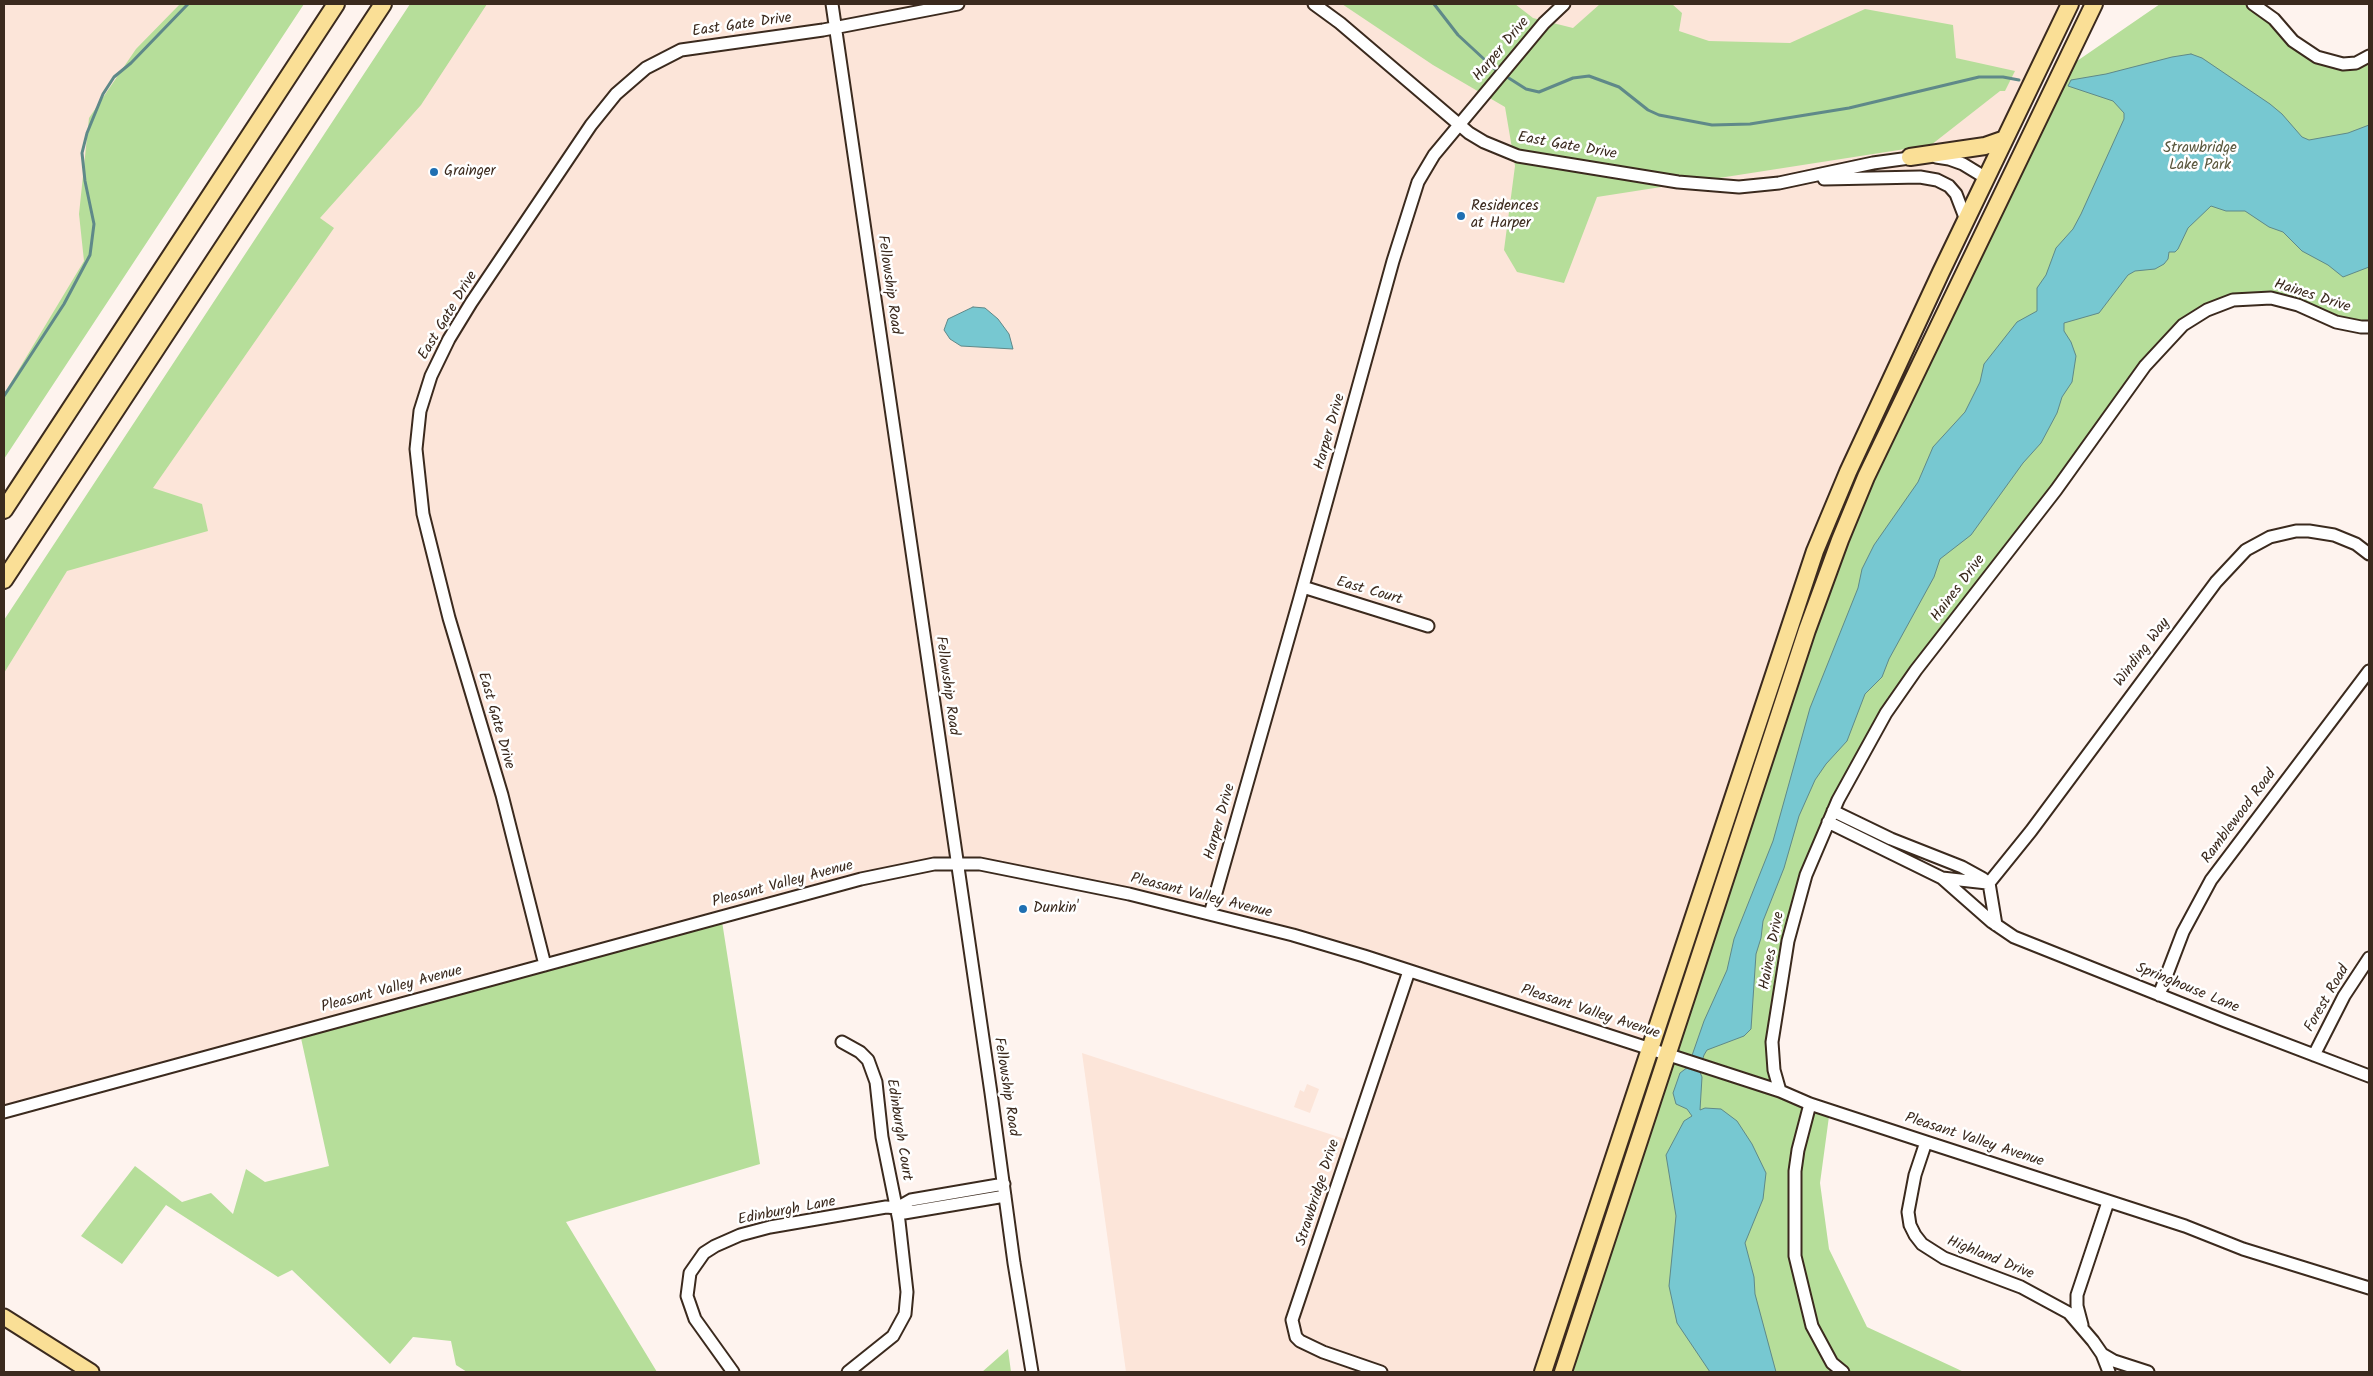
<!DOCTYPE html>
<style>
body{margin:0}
#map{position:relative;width:2373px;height:1376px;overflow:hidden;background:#fef3ee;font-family:Kalam,sans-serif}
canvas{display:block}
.frame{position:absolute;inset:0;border:5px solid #3b2a1e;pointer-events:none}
</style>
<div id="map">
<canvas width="2373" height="1376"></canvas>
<div class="frame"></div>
</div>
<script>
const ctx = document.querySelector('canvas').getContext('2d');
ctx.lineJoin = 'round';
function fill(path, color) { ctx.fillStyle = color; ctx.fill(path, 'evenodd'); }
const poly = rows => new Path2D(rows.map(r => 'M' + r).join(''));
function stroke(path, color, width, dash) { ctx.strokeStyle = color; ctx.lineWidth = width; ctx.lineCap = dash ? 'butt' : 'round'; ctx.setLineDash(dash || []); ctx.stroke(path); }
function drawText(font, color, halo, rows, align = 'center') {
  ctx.font = font + ' Kalam,sans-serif'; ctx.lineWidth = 5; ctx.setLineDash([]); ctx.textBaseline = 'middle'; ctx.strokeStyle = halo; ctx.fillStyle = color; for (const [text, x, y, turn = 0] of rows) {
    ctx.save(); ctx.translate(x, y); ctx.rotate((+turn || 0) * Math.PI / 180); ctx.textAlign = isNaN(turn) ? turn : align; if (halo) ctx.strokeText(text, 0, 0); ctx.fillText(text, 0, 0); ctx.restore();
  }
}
fill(poly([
 [4,4,288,4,4,439],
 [441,4,2070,4,1848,472,1543,1372,1126,1372,1082,1053,1351,1141,1409,971,1210,914,1010,869,920,867,4,1113,4,670,116,489],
 [1307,1084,1319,1089,1310,1113,1294,1107,1300,1090,1304,1092]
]), '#fce5d9');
fill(poly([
 [180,4,304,4,4,459,4,394,84,261,79,214,89,118,136,49],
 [410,4,487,4,421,105,320,218,334,228,153,488,202,504,208,531,67,571,4,673,4,620],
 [1342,4,1515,4,1533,18,1573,28,1600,4,1672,4,1682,13,1679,31,1709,41,1790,43,1865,9,1953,25,1956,58,2015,71,2005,91,2000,91,1931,145,1597,197,1564,283,1517,272,1504,250,1515,166,1505,107,1433,65],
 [2160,4,2247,4,2330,62,2369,55,2369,325,2258,297,2207,310,2172,334,1916,670,1865,750,1796,908,1773,1061,1780,1091,1830,1109,1820,1183,1829,1249,1867,1327,1964,1372,1563,1372,1828,571,2061,72],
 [721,915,760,1164,566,1222,657,1372,467,1372,456,1365,451,1341,413,1337,390,1364,292,1270,278,1277,166,1205,122,1264,81,1236,135,1166,182,1202,211,1193,233,1214,246,1169,265,1182,329,1166,299,1029],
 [1008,1349,1011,1372,982,1372]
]), '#b6de9a');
const water = poly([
 [2191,54,2202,58,2270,104,2282,114,2302,137,2309,140,2348,133,2369,125,2369,267,2343,277,2328,265,2302,251,2283,232,2269,227,2245,211,2226,211,2211,206,2188,228,2178,249,2175,252,2169,252,2168,259,2164,264,2155,269,2135,271,2128,275,2099,313,2064,323,2064,331,2071,342,2076,356,2072,382,2062,397,2057,413,2041,443,2023,463,1971,535,1940,559,1934,577,1889,659,1882,677,1865,694,1847,741,1826,764,1815,780,1799,816,1784,868,1763,921,1761,938,1756,954,1751,1029,1744,1036,1707,1050,1704,1055,1699,1070,1702,1077,1700,1110,1705,1108,1721,1109,1737,1121,1752,1144,1766,1173,1763,1199,1745,1243,1754,1277,1755,1294,1776,1372,1710,1372,1677,1323,1669,1286,1676,1216,1666,1155,1684,1121,1692,1116,1687,1109,1676,1104,1673,1093,1680,1073,1688,1067,1704,1021,1727,970,1734,939,1773,841,1810,708,1858,588,1862,569,1874,545,1918,482,1933,447,1965,412,1980,382,1984,364,2017,322,2037,311,2037,288,2046,275,2056,248,2073,229,2081,214,2124,119,2124,113,2113,101,2068,86,2071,80,2106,74,2172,57,2191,54],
 [973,307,985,308,998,319,1009,334,1013,349,961,346,950,339,944,330,948,319,973,307]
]);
fill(water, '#77c8d1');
stroke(water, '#5f8989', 1);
stroke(poly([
 [1434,4,1458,35,1498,72],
 [1504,75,1526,89,1539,92,1573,78,1589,76,1619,87,1648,110,1659,115,1712,125,1750,124,1849,108,1979,77,2003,77,2019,80],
 [4,396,64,304,90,255,94,224,85,181,82,153,87,133,103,94,114,77,131,63,188,4]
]), '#5f8989', 3);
const minor = poly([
 [832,4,991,1093,1014,1263,1032,1372],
 [1314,4,1340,23,1469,133,1484,142,1518,156,1678,182,1739,187,1779,183,1873,163,1917,157],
 [2253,4,2274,19,2293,41,2317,57,2343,64,2356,63,2369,56],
 [1936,157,1949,159,1963,164,1986,178],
 [1824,179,1920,177,1937,180,1949,186,1956,194,1966,220],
 [1303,587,1428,626],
 [1833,811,1891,839,1962,867,1982,878,1989,883,1996,925],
 [1828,822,1942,878,1992,922,2014,937,2225,1021,2369,1076],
 [1942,878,1987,883],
 [1989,883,2031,831,2216,582,2246,550,2270,537,2296,531,2309,531,2334,535,2356,544,2369,554],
 [1210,914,1299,601,1393,261,1418,182,1434,155,1544,23,1564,4],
 [545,965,502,795,449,618,423,514,416,449,420,411,431,376,449,339,471,303,591,125,616,94,646,68,681,50,823,30,958,4],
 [2159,995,2183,932,2211,880,2369,671],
 [842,1042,860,1052,868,1060,876,1082,882,1137,899,1221,907,1292,905,1314,893,1336,848,1372],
 [2314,1055,2344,996,2369,958],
 [1780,1091,1774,1070,1772,1042,1788,941,1806,875,1838,800,1886,713,1916,670,2056,490,2145,366,2183,325,2207,310,2233,300,2271,298,2298,305,2336,322,2361,327,2369,327],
 [1810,1104,1798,1150,1795,1171,1795,1256,1812,1326,1832,1363,1843,1372],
 [4,1112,861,879,934,864,980,864,1129,894,1293,935,1364,956,1780,1091,1810,1104,1926,1142,2185,1226,2243,1249,2369,1288],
 [1926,1142,1915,1175,1908,1212,1910,1225,1915,1235,1922,1244,1944,1258,2021,1287,2069,1313,2093,1341,2102,1354,2109,1372],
 [897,1208,904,1213,1005,1196],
 [2082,1325,2077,1306,2077,1295,2108,1202],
 [2102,1354,2114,1361,2148,1372],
 [733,1372,695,1319,687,1296,690,1273,704,1253,715,1246,740,1235,770,1227,886,1207,897,1208,911,1200,1004,1184],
 [1381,1372,1323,1352,1300,1341,1296,1337,1292,1320,1409,971]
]);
const major = poly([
 [4,1317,91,1372]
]);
const highway = poly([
 [1910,157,1985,146,2005,139],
 [4,510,336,4],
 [4,580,383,4],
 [1543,1372,1815,551,1848,472,1941,272,2070,4],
 [1563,1372,1807,630,1840,540,1866,477,2094,4]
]);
stroke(minor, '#3b2a1e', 15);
stroke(major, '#3b2a1e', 19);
stroke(highway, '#3b2a1e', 20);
stroke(minor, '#fff', 11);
stroke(major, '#fadf96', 15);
stroke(highway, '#fadf96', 16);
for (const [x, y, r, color] of [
 [434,172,5,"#1f6fb2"],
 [1461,216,5,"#1f6fb2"],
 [1023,909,5,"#1f6fb2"]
]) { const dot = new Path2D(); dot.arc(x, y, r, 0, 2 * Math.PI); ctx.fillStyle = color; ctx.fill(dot); stroke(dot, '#fff', 2); }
drawText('15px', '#3b2a1e', '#fff', [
 ["East Gate Drive",742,26,-8],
 ["Harper Drive",1502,50,-50],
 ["East Gate Drive",1567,147,10],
 ["Fellowship Road",888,285,82],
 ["Haines Drive",2312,297,18],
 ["East Gate Drive",449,316,-59],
 ["Harper Drive",1331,432,-74],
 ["Haines Drive",1959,589,-53],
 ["East Court",1369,592,16],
 ["Winding Way",2143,653,-53],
 ["Fellowship Road",946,686,82],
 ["East Gate Drive",495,721,74],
 ["Ramblewood Road",2240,817,-53],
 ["Harper Drive",1221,822,-74],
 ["Pleasant Valley Avenue",783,885,-15],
 ["Pleasant Valley Avenue",1201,897,14],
 ["Haines Drive",1773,951,-79],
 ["Springhouse Lane",2187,989,22],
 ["Pleasant Valley Avenue",392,990,-15],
 ["Forest Road",2328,999,-60],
 ["Pleasant Valley Avenue",1590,1013,18],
 ["Fellowship Road",1005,1087,81],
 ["Edinburgh Court",898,1130,81],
 ["Pleasant Valley Avenue",1974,1141,18],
 ["Strawbridge Drive",1319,1193,-72],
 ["Edinburgh Lane",787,1212,-11],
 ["Highland Drive",1990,1259,22]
]);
drawText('15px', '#5a573d', '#fff', [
 ["Strawbridge",2200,149],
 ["Lake Park",2200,166]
]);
drawText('15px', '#3b2a1e', '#fff', [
 ["Grainger",444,172],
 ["Residences",1471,207],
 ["at Harper",1471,224],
 ["Dunkin'",1033,909]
], 'left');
</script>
